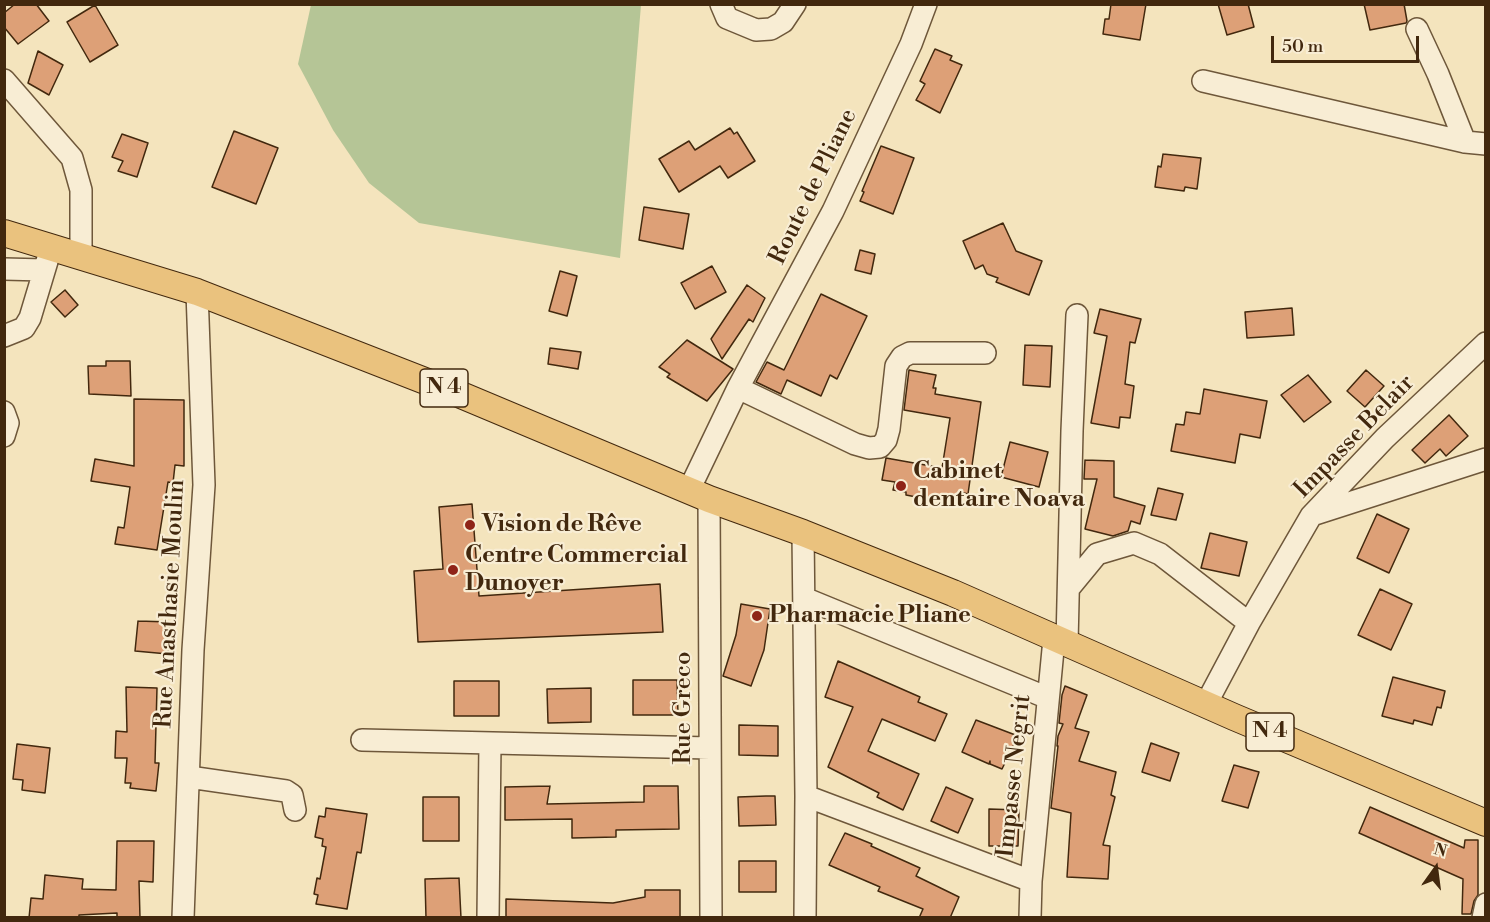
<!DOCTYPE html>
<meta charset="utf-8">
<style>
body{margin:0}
#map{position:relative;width:1490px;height:922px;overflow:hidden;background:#f4e4bd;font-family:"Libre Bodoni",serif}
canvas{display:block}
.frame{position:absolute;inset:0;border:6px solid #42280e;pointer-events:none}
.north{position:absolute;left:1406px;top:838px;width:60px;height:60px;-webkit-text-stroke:4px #f8edd4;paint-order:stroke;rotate:14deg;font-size:16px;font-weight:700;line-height:24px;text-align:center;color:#42280e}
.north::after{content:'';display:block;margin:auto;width:21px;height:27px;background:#42280e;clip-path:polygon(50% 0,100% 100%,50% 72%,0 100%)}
.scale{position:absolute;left:1271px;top:36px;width:148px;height:27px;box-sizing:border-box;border:3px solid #42280e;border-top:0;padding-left:8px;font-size:18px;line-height:21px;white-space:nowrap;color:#42280e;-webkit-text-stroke:4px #f8edd4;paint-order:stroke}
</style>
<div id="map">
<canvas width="1490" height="922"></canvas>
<div class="frame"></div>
<div class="north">N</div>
<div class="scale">50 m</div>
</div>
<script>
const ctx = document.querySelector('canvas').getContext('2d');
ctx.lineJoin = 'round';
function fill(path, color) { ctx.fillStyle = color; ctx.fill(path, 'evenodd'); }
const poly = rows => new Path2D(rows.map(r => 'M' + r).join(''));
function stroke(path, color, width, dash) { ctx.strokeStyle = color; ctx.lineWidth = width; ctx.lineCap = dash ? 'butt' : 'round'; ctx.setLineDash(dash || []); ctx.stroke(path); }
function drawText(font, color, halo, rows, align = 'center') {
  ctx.font = font + ' "Libre Bodoni",serif'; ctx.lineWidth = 4.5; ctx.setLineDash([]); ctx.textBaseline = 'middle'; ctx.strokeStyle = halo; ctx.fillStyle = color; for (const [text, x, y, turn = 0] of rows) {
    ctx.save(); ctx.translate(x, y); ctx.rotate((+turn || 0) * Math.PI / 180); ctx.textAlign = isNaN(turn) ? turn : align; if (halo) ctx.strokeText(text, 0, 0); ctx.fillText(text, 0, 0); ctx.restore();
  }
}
fill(poly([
 [311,5,641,5,620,258,419,223,369,183,333,130,298,64]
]), '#b5c596');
const building = poly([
 [15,4,36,4,49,21,18,44,4,27,4,13,15,4],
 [1111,4,1146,4,1140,40,1103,34,1105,19,1109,19,1111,4],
 [1218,4,1248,4,1254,27,1227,35,1218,4],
 [1364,4,1404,4,1407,21,1406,23,1370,30,1364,4],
 [95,5,118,45,90,62,67,22,95,5],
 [935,49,952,56,950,60,962,65,940,113,916,100,925,84,920,81,935,49],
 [38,51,63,65,49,95,28,83,38,51],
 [730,128,734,134,737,132,755,161,728,178,720,166,679,192,659,159,689,141,695,150,730,128],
 [234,131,278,148,256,204,212,187,234,131],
 [122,134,148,143,137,177,118,171,123,161,112,157,122,134],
 [881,146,914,158,893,214,860,201,864,192,862,191,881,146],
 [1163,154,1201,158,1197,189,1185,187,1184,191,1155,187,1158,166,1161,167,1163,154],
 [644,207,689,214,683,249,639,240,644,207],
 [1003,223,1016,251,1042,261,1029,295,996,282,998,278,987,274,983,265,975,269,963,241,1003,223],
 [860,250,875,254,871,274,855,270,860,250],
 [712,266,726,292,695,309,681,283,712,266],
 [560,271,577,276,567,316,549,311,560,271],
 [747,285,765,298,753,322,749,319,722,359,711,339,747,285],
 [65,290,78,305,65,317,51,302,65,290],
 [821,294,867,316,837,379,830,375,821,396,787,380,781,394,756,382,767,362,784,370,821,294],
 [1292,308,1294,335,1247,338,1245,312,1292,308],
 [1100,309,1141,319,1135,343,1130,342,1125,384,1134,386,1130,418,1120,417,1119,428,1091,423,1107,336,1094,333,1100,309],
 [687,340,733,369,707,401,667,377,670,374,659,367,687,340],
 [1025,345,1052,346,1050,387,1023,385,1025,345],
 [550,348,581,352,578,369,548,364,550,348],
 [106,361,130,361,131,396,89,394,88,366,106,366,106,361],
 [909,370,936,375,933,388,936,388,935,394,981,402,968,494,960,492,958,505,906,495,906,492,893,490,895,482,882,480,886,458,942,468,950,418,904,410,909,370],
 [1366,370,1384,386,1365,407,1347,391,1366,370],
 [1308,375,1331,402,1304,422,1281,395,1308,375],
 [1204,389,1267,401,1260,438,1240,434,1235,463,1171,451,1176,424,1184,425,1186,412,1200,414,1204,389],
 [134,399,184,400,184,466,175,465,173,483,168,482,157,550,115,544,118,527,124,528,130,487,91,481,95,459,134,466,134,399],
 [1449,415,1468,436,1446,456,1440,449,1425,463,1412,450,1449,415],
 [1010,442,1048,452,1039,487,1001,477,1010,442],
 [1085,460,1114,461,1114,497,1145,506,1140,524,1131,521,1128,531,1113,536,1085,529,1097,479,1084,479,1085,460],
 [1158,488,1183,494,1176,520,1151,515,1158,488],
 [472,504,479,596,660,584,663,632,418,642,414,571,443,569,439,507,472,504],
 [1377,514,1409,529,1389,573,1357,558,1377,514],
 [1210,533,1247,542,1239,576,1201,568,1210,533],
 [1380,589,1412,604,1391,650,1358,635,1380,589],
 [741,604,770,609,764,650,751,686,723,676,736,635,741,604],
 [138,621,170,622,168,654,135,651,138,621],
 [838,661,920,697,918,702,947,714,935,741,882,719,868,751,919,774,903,810,877,797,879,793,828,767,853,707,825,697,838,661],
 [1393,677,1445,691,1441,708,1437,707,1432,725,1414,720,1413,724,1382,716,1393,677],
 [633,680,677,680,678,715,633,715,633,680],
 [454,681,499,681,499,716,454,716,454,681],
 [1065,686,1087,695,1075,728,1089,732,1079,761,1116,772,1111,795,1115,797,1103,845,1110,846,1108,879,1067,877,1071,813,1051,808,1058,746,1057,746,1058,736,1063,724,1059,723,1062,695,1065,686],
 [126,687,157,688,155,763,159,763,156,791,130,788,131,783,125,783,127,758,115,758,116,731,127,732,126,687],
 [591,688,591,722,548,723,547,689,591,688],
 [976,720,1018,736,1002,769,990,764,990,761,989,764,962,752,976,720],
 [739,725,778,726,778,756,739,755,739,725],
 [1151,743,1179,753,1170,781,1142,772,1151,743],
 [17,744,50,748,45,793,22,790,23,780,13,779,17,744],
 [1234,765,1259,772,1248,808,1222,801,1234,765],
 [550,786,547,804,644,802,644,786,678,786,679,829,616,830,616,837,572,838,572,819,505,820,505,787,550,786],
 [946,787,973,799,958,833,931,821,946,787],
 [766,796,775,796,776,825,739,826,738,797,766,796],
 [423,797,459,797,459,841,423,841,423,797],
 [1370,807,1464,848,1465,840,1478,840,1478,895,1474,901,1471,914,1462,914,1463,879,1359,833,1370,807],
 [326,808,367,814,361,853,357,852,347,909,316,904,318,895,314,894,317,878,320,879,326,847,322,846,323,839,315,837,319,816,325,817,326,808],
 [989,809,1019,810,1018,846,989,846,989,809],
 [845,833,872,844,871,846,920,868,916,876,959,897,950,918,919,918,923,909,878,891,880,887,829,865,845,833],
 [117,841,154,841,153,882,139,881,140,918,117,918,117,913,79,915,79,918,29,918,31,898,43,899,45,875,83,879,82,889,116,890,117,841],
 [739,861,776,861,776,892,739,892,739,861],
 [459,878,461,918,426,918,425,879,459,878],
 [645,890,680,890,680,918,506,918,506,899,613,903,645,897,645,890]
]);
fill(building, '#dda077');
stroke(building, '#42280e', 1.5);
const minor = poly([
 [721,4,727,18,756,30,771,29,783,22,795,4],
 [1417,29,1438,74,1465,142],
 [4,80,72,158,81,190,81,258],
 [1203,81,1465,142,1486,144],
 [4,269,44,270],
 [4,336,24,328,30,318,51,248],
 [738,388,855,444,869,448,880,447,886,440,889,429,896,366,902,357,910,353,985,353],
 [4,412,8,423,4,436],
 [689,490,738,388,833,211,911,44,926,4],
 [709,499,711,918],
 [1315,514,1486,459],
 [803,533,806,796,805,918],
 [1069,588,1097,554,1134,543,1160,554,1249,623],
 [804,598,1048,698],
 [1067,643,1072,431,1077,315],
 [1206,704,1249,623,1311,516,1385,438,1486,343],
 [362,740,710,748],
 [189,777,286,791,292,795,295,810],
 [806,796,1031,881],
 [183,918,193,650,204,485,197,292],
 [488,918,490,743],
 [1030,918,1031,881,1054,639],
 [1483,918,1486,904]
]);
const major = poly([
 [4,233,197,292,461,395,709,499,803,533,953,593,1234,717,1486,823]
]);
stroke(minor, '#6e573a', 24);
stroke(major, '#42280e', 28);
stroke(minor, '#f8edd4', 21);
stroke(major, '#eac27e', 26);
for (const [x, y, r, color] of [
 [901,486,6,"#8f2418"],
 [470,525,6,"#8f2418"],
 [453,570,6,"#8f2418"],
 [757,616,6,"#8f2418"]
]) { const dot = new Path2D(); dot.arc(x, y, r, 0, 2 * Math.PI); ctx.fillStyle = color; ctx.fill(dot); stroke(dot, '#f8edd4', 2); }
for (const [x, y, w] of [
 [444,388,48],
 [1270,732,48]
]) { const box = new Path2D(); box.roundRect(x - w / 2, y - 19, w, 38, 4.5); ctx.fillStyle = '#f8edd4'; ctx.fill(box); stroke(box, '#42280e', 1.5); }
drawText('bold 22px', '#42280e', null, [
 ["N 4",444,388],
 ["N 4",1270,732]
]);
drawText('24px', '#42280e', '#f8edd4', [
 ["Route de Pliane",814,187,-64],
 ["Impasse Belair",1355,437,-46],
 ["Rue Anasthasie Moulin",171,604,-87],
 ["Rue Greco",684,708,-90],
 ["Impasse Negrit",1015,776,-84]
]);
drawText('bold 24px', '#42280e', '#f8edd4', [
 ["Cabinet",913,472],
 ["dentaire Noava",913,500],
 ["Vision de Rêve",482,525],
 ["Centre Commercial",465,556],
 ["Dunoyer",465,584],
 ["Pharmacie Pliane",769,616]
], 'left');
</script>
